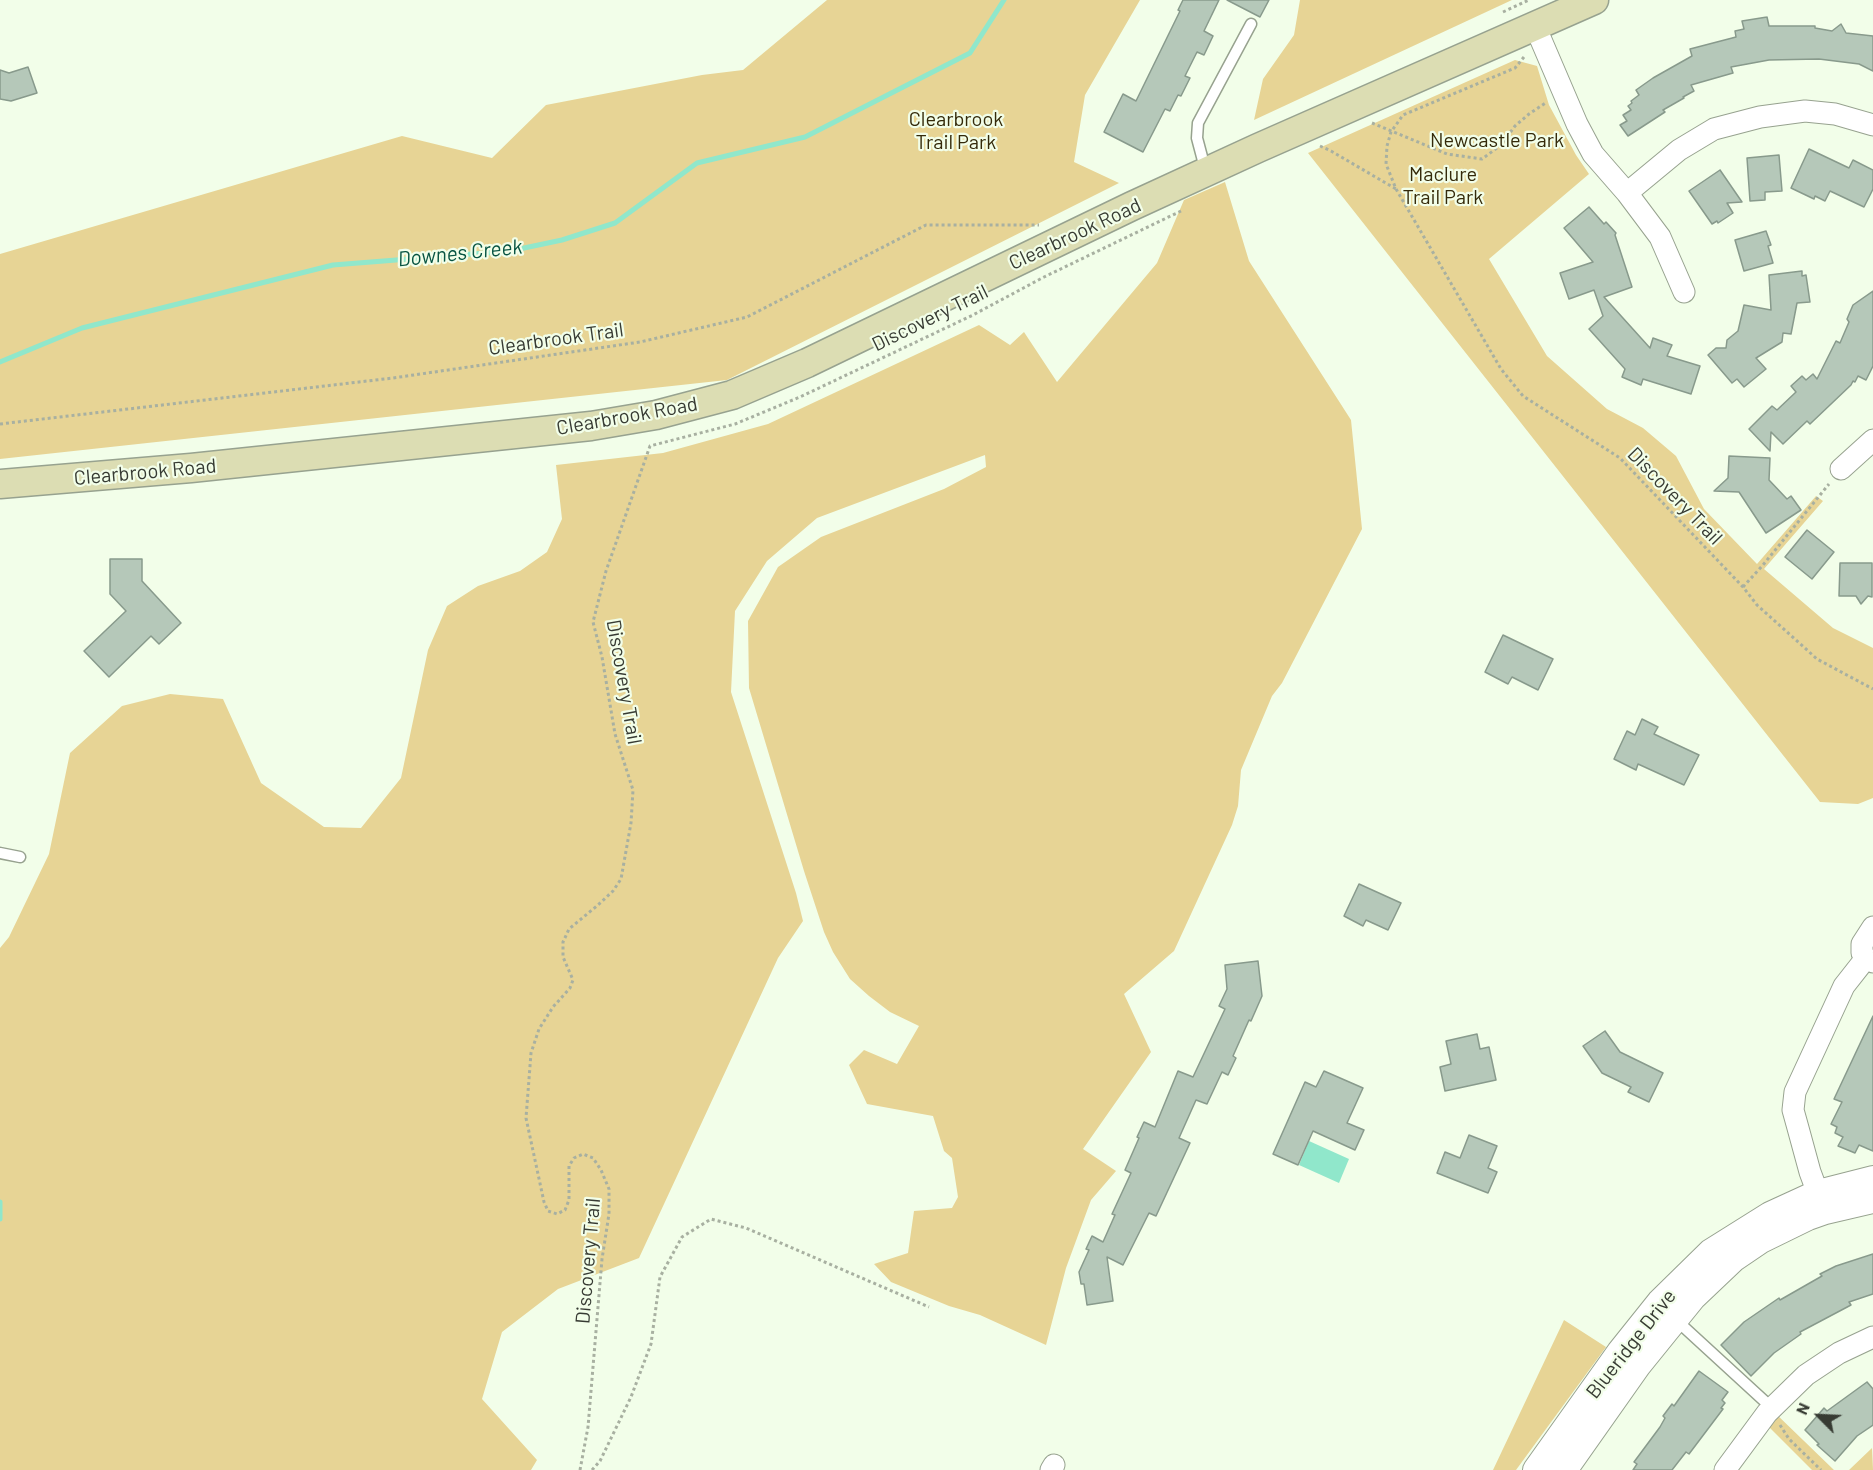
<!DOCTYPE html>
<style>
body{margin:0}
#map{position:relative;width:1873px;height:1470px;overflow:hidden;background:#f2fee9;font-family:Barlow,sans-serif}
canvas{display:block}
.north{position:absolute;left:1789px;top:1386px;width:60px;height:60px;-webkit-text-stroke:4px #f2fee9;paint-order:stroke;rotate:294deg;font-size:16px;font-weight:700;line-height:24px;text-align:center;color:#373b33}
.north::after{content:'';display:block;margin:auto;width:21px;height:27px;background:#373b33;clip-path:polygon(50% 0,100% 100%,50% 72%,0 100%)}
</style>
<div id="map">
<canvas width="1873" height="1470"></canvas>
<div class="north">N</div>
</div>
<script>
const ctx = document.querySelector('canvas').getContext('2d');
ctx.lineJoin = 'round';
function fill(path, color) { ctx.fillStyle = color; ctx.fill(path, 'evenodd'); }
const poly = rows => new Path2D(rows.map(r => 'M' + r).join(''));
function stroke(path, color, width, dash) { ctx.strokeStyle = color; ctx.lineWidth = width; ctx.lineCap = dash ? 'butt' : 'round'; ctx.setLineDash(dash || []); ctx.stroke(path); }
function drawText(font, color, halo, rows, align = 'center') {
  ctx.font = font + ' Barlow,sans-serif'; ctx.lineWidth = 4.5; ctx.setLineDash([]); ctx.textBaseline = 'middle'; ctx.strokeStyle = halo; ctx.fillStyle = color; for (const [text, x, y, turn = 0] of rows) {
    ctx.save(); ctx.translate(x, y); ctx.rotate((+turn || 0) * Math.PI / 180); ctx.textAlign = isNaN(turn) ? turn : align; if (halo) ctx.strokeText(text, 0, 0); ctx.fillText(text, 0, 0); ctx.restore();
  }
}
fill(poly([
 [827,0,1140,0,1085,95,1074,162,1119,183,727,380,0,459,0,254,402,136,492,158,546,105,702,75,743,70],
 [1300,0,1512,0,1254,120,1263,79,1294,35],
 [1515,60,1537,66,1549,105,1576,155,1589,174,1489,259,1547,356,1607,409,1643,428,1676,456,1704,509,1757,564,1816,496,1823,501,1764,569,1833,628,1873,648,1873,798,1858,804,1820,802,1308,153],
 [1225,182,1249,261,1351,420,1362,529,1282,683,1272,696,1241,770,1238,806,1232,825,1174,951,1124,994,1151,1052,1083,1149,1116,1171,1091,1200,1066,1268,1046,1345,980,1315,949,1306,891,1282,874,1264,908,1253,914,1211,952,1208,958,1197,952,1158,944,1151,933,1116,867,1104,849,1065,864,1050,897,1064,919,1026,890,1012,869,996,850,979,833,952,824,932,804,871,749,688,748,621,778,567,821,537,944,489,986,467,985,455,817,518,767,561,735,611,731,692,796,893,803,921,778,958,639,1258,558,1289,502,1332,482,1399,537,1460,531,1470,0,1470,0,948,9,937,49,854,70,753,122,706,170,694,223,699,261,783,324,827,361,828,401,778,428,650,447,606,478,586,520,571,547,552,562,519,556,465,663,453,768,424,979,325,1010,345,1024,332,1057,382,1157,263,1184,200],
 [1564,1320,1606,1347,1516,1470,1493,1470],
 [1772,1410,1834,1470,1812,1470,1763,1421],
 [1872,1448,1873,1470,1849,1470]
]), '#e7d495');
fill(poly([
 [1309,1141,1349,1159,1339,1183,1299,1165]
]), '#90e7cb');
stroke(poly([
 [0,362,82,328,333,265,510,251,562,240,615,223,697,163,805,137,970,53,1004,0],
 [0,1202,0,1219]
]), '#90e7cb', 5);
const building = poly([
 [1183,0,1219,0,1204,31,1213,36,1204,55,1197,52,1185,76,1190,78,1181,96,1178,95,1170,111,1165,109,1143,152,1104,132,1123,94,1136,101,1180,11,1178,10,1183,0],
 [1227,0,1269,0,1260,17,1227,0],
 [1767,17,1769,26,1815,26,1815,28,1832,31,1841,24,1846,33,1873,36,1873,71,1859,64,1819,59,1769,60,1731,67,1733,73,1691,85,1694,91,1683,97,1684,98,1663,110,1665,112,1628,136,1620,125,1627,121,1623,115,1631,110,1628,106,1632,103,1631,101,1639,95,1636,90,1653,78,1692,56,1690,49,1736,37,1735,31,1744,29,1742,21,1767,17],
 [28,67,37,93,11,101,0,99,0,70,9,73,28,67],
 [1809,149,1849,168,1853,160,1873,170,1873,189,1864,207,1830,191,1825,201,1815,196,1814,199,1791,188,1809,149],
 [1779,155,1782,191,1765,192,1765,200,1750,201,1747,158,1779,155],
 [1720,170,1742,202,1727,203,1733,213,1718,223,1717,221,1712,224,1689,191,1720,170],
 [1589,207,1604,224,1606,222,1616,233,1615,235,1632,287,1604,297,1650,348,1653,338,1672,345,1667,356,1700,366,1691,394,1643,379,1641,385,1622,377,1625,369,1589,329,1603,316,1594,290,1569,299,1560,273,1593,262,1564,228,1589,207],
 [1766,231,1771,245,1768,246,1773,263,1744,271,1735,240,1766,231],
 [1802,271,1802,276,1806,275,1810,302,1797,303,1791,334,1783,333,1782,342,1756,358,1766,369,1744,387,1737,379,1732,383,1708,355,1716,348,1726,348,1727,340,1738,331,1744,305,1771,310,1769,275,1802,271],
 [1873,291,1873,366,1866,380,1858,376,1855,382,1853,381,1851,385,1810,424,1807,421,1783,444,1771,432,1770,451,1749,429,1772,406,1777,410,1796,392,1791,386,1802,376,1806,380,1813,374,1817,379,1836,341,1840,343,1849,322,1847,319,1853,305,1873,291],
 [1729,456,1770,458,1769,480,1787,499,1791,496,1801,510,1766,533,1739,492,1714,491,1728,478,1729,456],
 [1807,530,1834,552,1812,579,1785,557,1807,530],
 [110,559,142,559,142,581,181,623,159,644,151,636,109,677,84,651,126,611,110,594,110,559],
 [1840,563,1872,563,1872,597,1868,596,1861,604,1856,596,1839,596,1840,563],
 [1503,635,1553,659,1538,690,1512,677,1508,684,1485,672,1503,635],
 [1642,719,1658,727,1654,734,1699,755,1684,785,1638,764,1636,770,1614,759,1627,731,1635,735,1642,719],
 [1359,884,1401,903,1388,930,1366,920,1363,926,1344,916,1359,884],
 [1258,961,1262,996,1251,1021,1249,1020,1233,1056,1236,1058,1228,1075,1222,1072,1207,1104,1196,1100,1179,1138,1190,1143,1156,1216,1149,1213,1123,1265,1107,1257,1113,1301,1087,1305,1084,1284,1081,1284,1079,1272,1089,1250,1086,1249,1092,1236,1103,1242,1115,1215,1112,1214,1131,1173,1125,1170,1139,1138,1137,1137,1144,1122,1155,1127,1178,1071,1193,1077,1225,1009,1219,1006,1227,989,1225,965,1258,961],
 [1873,1016,1873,1151,1859,1145,1855,1153,1838,1146,1843,1137,1835,1133,1837,1127,1831,1124,1842,1102,1834,1099,1873,1016],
 [1605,1031,1620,1052,1663,1073,1649,1102,1628,1092,1631,1087,1602,1073,1583,1046,1605,1031],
 [1477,1034,1480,1049,1489,1047,1496,1080,1445,1091,1440,1067,1451,1064,1446,1041,1477,1034],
 [1324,1071,1363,1088,1347,1123,1364,1130,1355,1150,1313,1131,1298,1165,1273,1154,1305,1082,1316,1087,1324,1071],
 [1469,1135,1497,1146,1488,1168,1497,1172,1488,1193,1437,1173,1445,1152,1460,1158,1469,1135],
 [1873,1254,1873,1294,1849,1302,1851,1305,1800,1332,1801,1334,1774,1353,1751,1376,1721,1345,1744,1322,1779,1298,1780,1300,1822,1276,1820,1274,1836,1266,1873,1254],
 [1699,1371,1728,1392,1722,1400,1725,1403,1721,1408,1723,1409,1689,1454,1686,1452,1672,1470,1633,1470,1637,1464,1634,1462,1660,1427,1665,1418,1663,1416,1672,1404,1674,1406,1699,1371],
 [1867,1382,1873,1389,1873,1425,1857,1436,1835,1461,1817,1445,1819,1444,1805,1430,1824,1408,1827,1411,1867,1382]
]);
fill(building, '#b5c8b9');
stroke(building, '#889a8c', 1.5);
const service = poly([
 [1206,172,1197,138,1198,123,1251,24],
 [0,853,20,857],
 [1675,1319,1772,1408]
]);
const minor = poly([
 [1535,26,1577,124,1593,154,1627,193,1660,237,1684,292],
 [1627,193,1679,150,1714,129,1760,117,1805,111,1835,114,1873,125],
 [1841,469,1873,440],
 [1873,927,1862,944,1862,953,1866,958,1873,962],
 [1823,1207,1810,1172,1798,1128,1793,1110,1795,1092,1844,986,1866,958],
 [1051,1470,1054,1465],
 [1725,1470,1767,1413,1806,1375,1839,1353,1873,1337]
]);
const tertiary = poly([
 [1536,1470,1620,1352,1660,1302,1711,1252,1770,1215,1818,1193,1873,1179],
 [1564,1470,1638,1365,1693,1297,1733,1259,1761,1240,1808,1217,1825,1211,1873,1200]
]);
const secondary = poly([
 [0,484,191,468,591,426,656,415,732,395,807,363,1132,206,1258,148,1594,0]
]);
stroke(service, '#97a28f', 13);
stroke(minor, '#97a28f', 23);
stroke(tertiary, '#97a28f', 28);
stroke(secondary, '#97a28f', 31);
stroke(poly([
 [1503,12,1529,0],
 [1524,57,1515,68,1403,115,1391,132,1387,146,1386,164,1396,189,1501,369,1523,396,1620,458,1743,587,1757,605,1817,659,1873,689],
 [1372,123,1447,154,1482,159,1501,145,1515,126,1529,114,1547,102],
 [1320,146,1331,151,1396,189],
 [0,424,393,378,640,342,747,317,926,225,1039,225],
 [1743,587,1763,565,1829,484],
 [1780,1425,1789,1439,1821,1470],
 [580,1470,588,1427,602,1259,609,1214,609,1189,601,1170,593,1158,583,1154,574,1158,569,1166,569,1200,565,1210,557,1214,548,1211,544,1202,526,1118,531,1053,539,1029,553,1007,570,988,573,980,563,957,563,942,569,929,598,905,613,891,621,879,631,823,633,790,615,734,602,657,593,622,606,571,650,446,735,424,800,397,973,315,1044,277,1181,211],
 [592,1470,600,1461,631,1397,651,1344,660,1277,682,1237,711,1219,746,1228,929,1307]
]), '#a8b0a1', 3, [3, 3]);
stroke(service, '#fff', 10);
stroke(minor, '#fff', 21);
stroke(tertiary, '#fff', 26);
stroke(secondary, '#dcddb3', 28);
drawText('20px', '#342a0a', '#f2fee9', [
 ["Clearbrook",956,119],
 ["Trail Park",956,142],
 ["Newcastle Park",1497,140],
 ["Maclure",1443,174],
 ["Trail Park",1443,197]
]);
drawText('20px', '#373b33', '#f2fee9', [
 ["Clearbrook Road",1075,234,-25],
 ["Discovery Trail",930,318,-26],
 ["Clearbrook Trail",556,339,-8],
 ["Clearbrook Road",627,416,-10],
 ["Clearbrook Road",145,472,-5],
 ["Discovery Trail",1675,496,46],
 ["Discovery Trail",624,682,80],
 ["Discovery Trail",588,1261,-85],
 ["Blueridge Drive",1631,1344,-52]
]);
drawText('italic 21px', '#085442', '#f2fee9', [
 ["Downes Creek",460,253,-6]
]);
</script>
